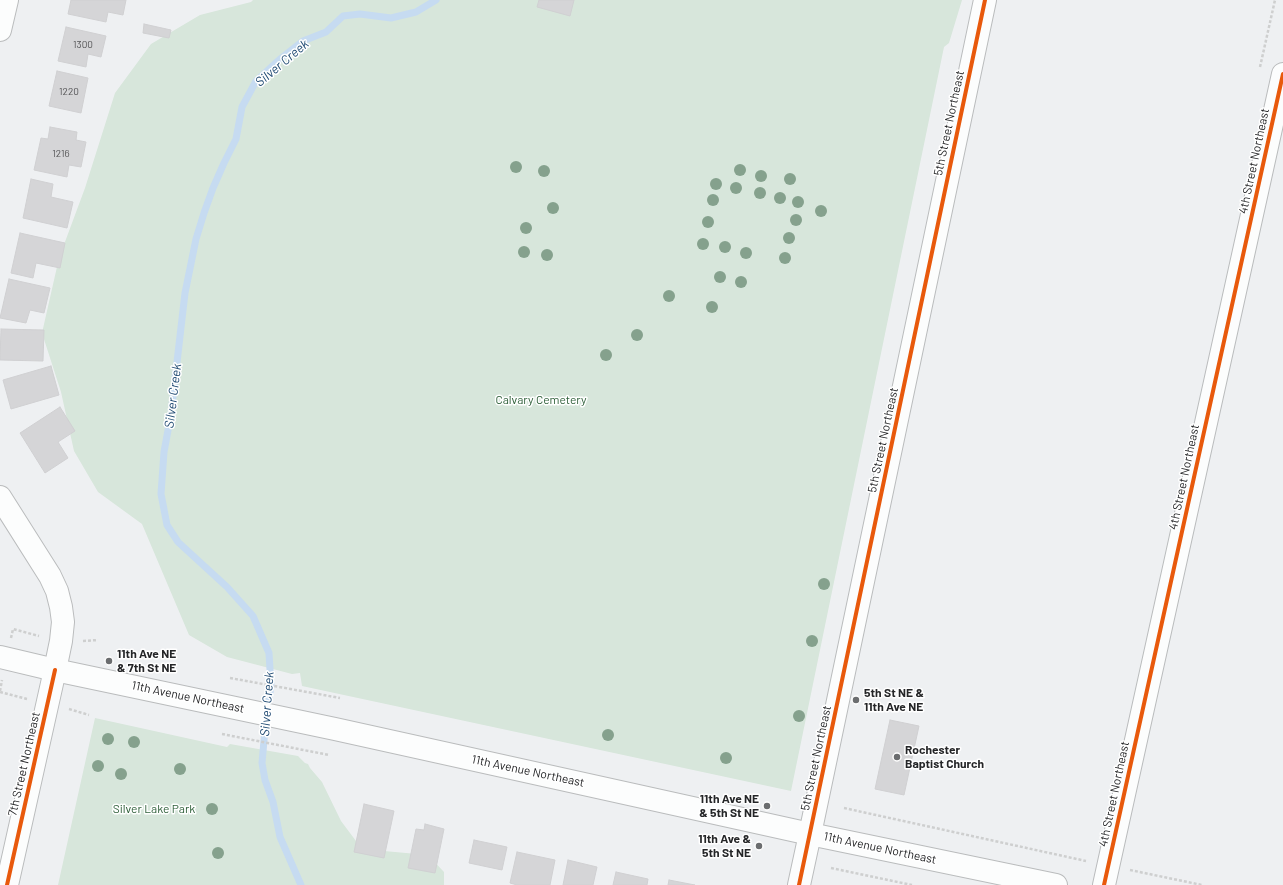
<!DOCTYPE html>
<style>
body{margin:0}
canvas{display:block;background:#eef0f2}
</style>
<canvas width="1283" height="885"></canvas>
<script>
const ctx = document.querySelector('canvas').getContext('2d');
ctx.lineJoin = 'round';
function fill(path, color) { ctx.fillStyle = color; ctx.fill(path, 'evenodd'); }
const poly = rows => new Path2D(rows.map(r => 'M' + r).join(''));
function stroke(path, color, width, dash) { ctx.strokeStyle = color; ctx.lineWidth = width; ctx.lineCap = dash ? 'butt' : 'round'; ctx.setLineDash(dash || []); ctx.stroke(path); }
function drawText(font, color, halo, rows, align = 'center') {
  ctx.font = font + ' Barlow,sans-serif'; ctx.lineWidth = 3; ctx.setLineDash([]); ctx.textBaseline = 'middle'; ctx.strokeStyle = halo; ctx.fillStyle = color; for (const [text, x, y, turn = 0] of rows) {
    ctx.save(); ctx.translate(x, y); ctx.rotate((+turn || 0) * Math.PI / 180); ctx.textAlign = isNaN(turn) ? turn : align; if (halo) ctx.strokeText(text, 0, 0); ctx.fillText(text, 0, 0); ctx.restore();
  }
}
fill(poly([
 [253,0,962,0,949,43,944,47,791,791,302,686,300,673,292,674,227,657,189,635,142,524,98,492,74,451,61,392,42,333,59,258,85,188,115,93,151,44,200,15,251,2],
 [95,718,227,747,230,744,298,756,305,763,308,764,310,768,322,782,341,821,362,849,428,855,444,872,444,885,58,885]
]), '#d7e6db');
stroke(poly([
 [301,885,280,837,273,802,265,780,262,763,266,718,271,686,269,653,253,616,227,587,178,542,167,525,161,494,164,452,171,414,185,293,196,239,204,213,213,188,224,163,236,139,242,107,256,81,279,60,303,41,326,32,343,16,360,14,391,18,416,12,436,0]
]), '#c6dbf1', 7);
const building = poly([
 [71,0,126,0,123,15,108,12,106,22,68,14,71,0],
 [539,0,574,0,570,16,537,7,539,0],
 [144,24,171,30,169,38,143,33,144,24],
 [66,27,106,36,101,57,88,54,86,67,58,61,66,27],
 [57,71,88,78,81,113,49,106,57,71],
 [50,127,77,132,76,140,86,142,81,167,69,165,67,177,34,170,41,138,48,139,50,127],
 [31,179,53,184,51,197,73,202,67,228,23,218,31,179],
 [20,233,65,243,60,268,36,263,33,278,11,273,20,233],
 [9,279,50,288,44,313,30,310,26,323,0,318,9,279],
 [1,329,44,330,43,361,0,360,1,329],
 [51,366,59,395,11,409,3,380,51,366],
 [60,407,75,431,58,442,68,458,45,473,20,433,60,407],
 [890,720,919,726,904,795,875,789,890,720],
 [364,804,394,811,384,858,354,852,364,804],
 [425,824,444,829,435,873,408,868,416,829,424,830,425,824],
 [474,840,507,847,502,870,469,863,474,840],
 [517,852,555,860,550,885,517,885,510,883,517,852],
 [568,860,597,867,593,885,563,885,568,860],
 [616,872,648,879,647,885,613,885,616,872],
 [669,880,695,885,668,885,669,880]
]);
fill(building, '#d5d5d7');
stroke(building, '#d0d0d2', 1);
const minor = poly([
 [799,885,810,834],
 [1104,885,1283,74]
]);
const tertiary = poly([
 [0,30,7,0],
 [0,497,50,576,57,591,61,607,63,622,61,641,55,670],
 [810,834,985,0]
]);
const secondary = poly([
 [0,657,55,670,335,729,810,834,1056,885],
 [7,885,55,670]
]);
stroke(minor, '#babcbd', 24);
stroke(tertiary, '#babcbd', 24);
stroke(secondary, '#babcbd', 24);
stroke(poly([
 [1260,67,1275,0],
 [11,638,13,629,39,636],
 [83,641,98,640],
 [230,678,340,698],
 [0,691,2,680],
 [0,692,27,699],
 [69,709,89,715],
 [222,734,329,755],
 [844,808,1086,861],
 [831,868,912,885],
 [1130,870,1202,885]
]), '#cecfcf', 2.5, [3, 2]);
stroke(minor, '#fcfdfd', 22);
stroke(tertiary, '#fcfdfd', 22);
stroke(secondary, '#fcfdfd', 22);
stroke(poly([
 [7,885,55,670],
 [799,885,985,0],
 [1104,885,1283,74]
]), '#e8590c', 4);
ctx.fillStyle = '#85a18d';
for (const [x, y] of [
 [516,167],
 [740,170],
 [544,171],
 [761,176],
 [790,179],
 [716,184],
 [736,188],
 [760,193],
 [780,198],
 [713,200],
 [798,202],
 [553,208],
 [821,211],
 [796,220],
 [708,222],
 [526,228],
 [789,238],
 [703,244],
 [725,247],
 [524,252],
 [746,253],
 [547,255],
 [785,258],
 [720,277],
 [741,282],
 [669,296],
 [712,307],
 [637,335],
 [606,355],
 [824,584],
 [812,641],
 [799,716],
 [608,735],
 [108,739],
 [134,742],
 [726,758],
 [98,766],
 [180,769],
 [121,774],
 [212,809],
 [218,853]
]) { ctx.beginPath(); ctx.arc(x, y, 6, 0, 2 * Math.PI); ctx.fill(); }
for (const [x, y, r, color] of [
 [109,661,4,"#6b6d6f"],
 [856,700,4,"#6b6d6f"],
 [897,757,4,"#6b6d6f"],
 [767,806,4,"#6b6d6f"],
 [759,846,4,"#6b6d6f"]
]) { const dot = new Path2D(); dot.arc(x, y, r, 0, 2 * Math.PI); ctx.fillStyle = color; ctx.fill(dot); stroke(dot, '#fff', 1.5); }
drawText('10px', '#545456', null, [
 ["1300",83,45],
 ["1220",69,92],
 ["1216",61,154]
]);
drawText('12px', '#252628', '#fff', [
 ["5th Street Northeast",949,123,-78],
 ["4th Street Northeast",1254,161,-78],
 ["5th Street Northeast",883,440,-78],
 ["4th Street Northeast",1184,477,-78],
 ["11th Avenue Northeast",188,697,12],
 ["5th Street Northeast",816,758,-78],
 ["7th Street Northeast",24,764,-77],
 ["11th Avenue Northeast",528,771,12],
 ["4th Street Northeast",1114,794,-78],
 ["11th Avenue Northeast",880,848,12]
]);
drawText('12px', '#2f603a', '#fff', [
 ["Calvary Cemetery",541,400],
 ["Silver Lake Park",154,809]
]);
drawText('bold 12px', '#252628', '#fff', [
 ["11th Ave NE",117,654],
 ["& 7th St NE",117,668],
 ["5th St NE &",864,693],
 ["11th Ave NE",864,707],
 ["Rochester",905,750],
 ["Baptist Church",905,764],
 ["11th Ave NE",759,799,"right"],
 ["& 5th St NE",759,813,"right"],
 ["11th Ave &",751,839,"right"],
 ["5th St NE",751,853,"right"]
], 'left');
drawText('italic 13px', '#234d75', '#fff', [
 ["Silver Creek",282,63,-40],
 ["Silver Creek",173,396,-83],
 ["Silver Creek",267,704,-86]
]);
</script>
